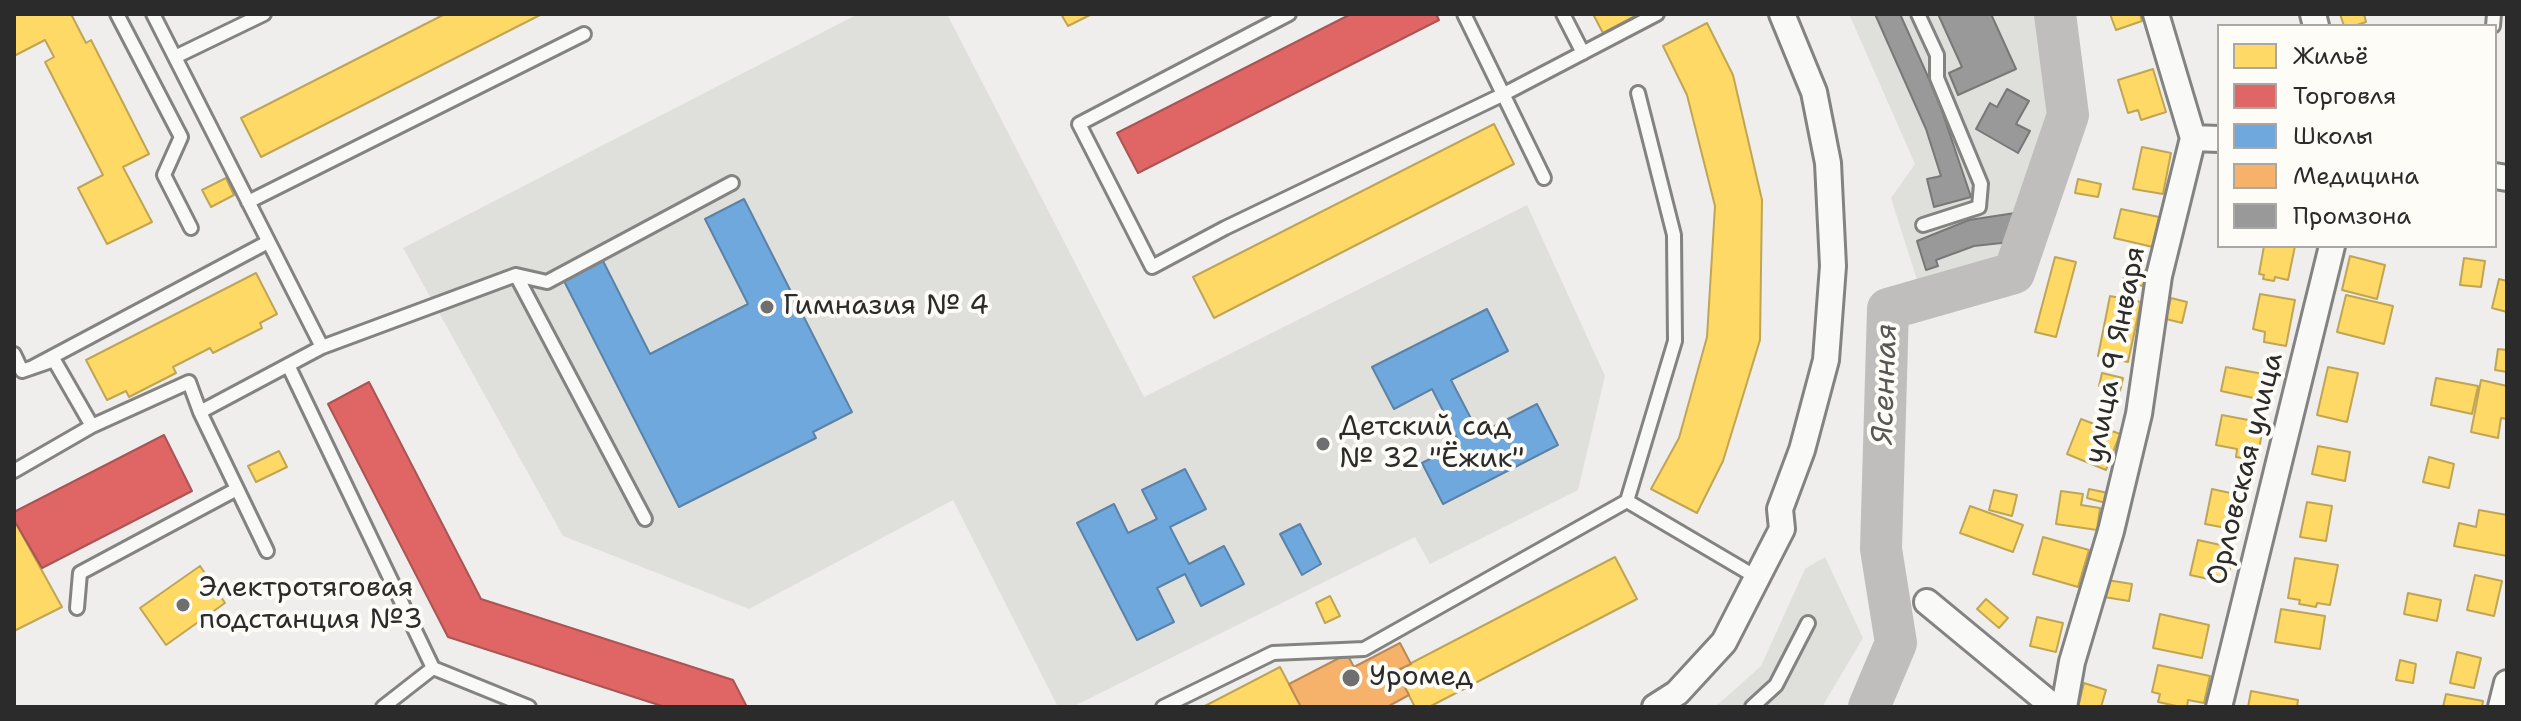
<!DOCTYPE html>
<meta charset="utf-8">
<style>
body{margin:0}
#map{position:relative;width:2521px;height:721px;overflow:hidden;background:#efeeec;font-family:"Shantell Sans",sans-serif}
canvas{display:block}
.frame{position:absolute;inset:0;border:16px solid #2b2b2b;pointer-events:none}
.legend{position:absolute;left:2217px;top:24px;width:280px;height:224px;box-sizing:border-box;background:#fdfcf7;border:2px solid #a9a8a5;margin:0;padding:10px 14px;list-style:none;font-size:24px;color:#2b2b2b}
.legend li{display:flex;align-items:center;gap:16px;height:40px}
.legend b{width:40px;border:2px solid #a9a8a5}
</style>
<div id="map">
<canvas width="2521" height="721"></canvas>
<div class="frame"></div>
<ul class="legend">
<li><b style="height:22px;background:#ffd966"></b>Жильё</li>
<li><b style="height:22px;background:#e06666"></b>Торговля</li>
<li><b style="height:22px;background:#6fa8dc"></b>Школы</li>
<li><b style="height:22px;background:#f6b26b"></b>Медицина</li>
<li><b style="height:22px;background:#999"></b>Промзона</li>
</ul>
</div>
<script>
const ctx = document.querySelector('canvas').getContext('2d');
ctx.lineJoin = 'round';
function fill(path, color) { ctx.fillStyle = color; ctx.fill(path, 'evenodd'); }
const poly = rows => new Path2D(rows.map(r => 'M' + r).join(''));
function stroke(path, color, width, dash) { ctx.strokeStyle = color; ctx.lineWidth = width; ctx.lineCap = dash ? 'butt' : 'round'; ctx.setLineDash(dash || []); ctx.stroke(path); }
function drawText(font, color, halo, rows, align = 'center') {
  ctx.font = font + ' "Shantell Sans",sans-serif'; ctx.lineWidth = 8; ctx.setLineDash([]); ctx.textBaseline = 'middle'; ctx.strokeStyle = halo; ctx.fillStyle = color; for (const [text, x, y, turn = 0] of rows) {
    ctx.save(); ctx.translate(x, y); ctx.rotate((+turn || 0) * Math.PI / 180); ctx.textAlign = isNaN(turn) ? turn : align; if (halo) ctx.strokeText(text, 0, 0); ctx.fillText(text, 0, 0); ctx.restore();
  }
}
fill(poly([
 [858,14,947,14,1144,397,1527,205,1605,376,1578,490,1430,564,1415,537,1072,707,1058,707,953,500,749,609,563,536,403,248],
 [1849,14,2040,14,2058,105,2032,251,1918,283,1891,198,1915,164],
 [1825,557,1863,638,1822,707,1715,707,1761,666,1805,569]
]), '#dfdfdc');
const homes = poly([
 [14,14,71,14,86,43,91,40,149,154,123,167,152,222,107,244,78,188,103,175,45,62,54,57,45,40,14,56,14,14],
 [445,14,542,14,261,157,241,118,445,14],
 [1061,14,1092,14,1068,26,1061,14],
 [1593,14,1639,14,1603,33,1593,14],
 [2110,14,2140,14,2142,21,2116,30,2110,14],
 [2340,14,2364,14,2366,22,2354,26,2344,26,2340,14],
 [1707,23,1733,75,1762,200,1760,340,1723,461,1697,513,1651,489,1679,438,1707,337,1715,206,1687,95,1663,46,1707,23],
 [2153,69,2166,112,2141,120,2138,110,2128,113,2118,80,2153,69],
 [1494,124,1514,164,1214,318,1193,277,1494,124],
 [2142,147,2171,153,2163,194,2133,189,2142,147],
 [226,178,234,195,211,207,202,190,226,178],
 [2078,179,2101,184,2098,197,2075,193,2078,179],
 [2121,209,2159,217,2153,247,2114,238,2121,209],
 [2264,246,2295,246,2288,280,2275,277,2274,281,2263,279,2264,275,2259,274,2264,246],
 [2350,256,2385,265,2377,299,2342,290,2350,256],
 [2055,257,2076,262,2056,337,2035,332,2055,257],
 [2464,258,2485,261,2481,287,2460,285,2464,258],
 [2127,266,2147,271,2143,286,2123,281,2127,266],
 [256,273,277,314,260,323,262,328,213,353,210,348,173,367,176,373,129,397,126,391,107,400,86,360,256,273],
 [2499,279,2507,281,2507,312,2492,308,2499,279],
 [2260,294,2295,300,2286,346,2264,342,2265,332,2253,329,2260,294],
 [2346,295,2393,306,2384,344,2337,332,2346,295],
 [2110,296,2141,302,2128,362,2098,356,2110,296],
 [2171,298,2187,302,2182,323,2166,319,2171,298],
 [2498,349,2507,350,2507,372,2495,370,2498,349],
 [2226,367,2263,374,2258,399,2221,391,2226,367],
 [2328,367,2358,373,2347,422,2317,415,2328,367],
 [2102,373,2123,378,2120,391,2099,386,2102,373],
 [2436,378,2478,386,2472,414,2431,405,2436,378],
 [2481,380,2507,386,2507,419,2501,418,2498,438,2471,432,2481,380],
 [2222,415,2264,423,2258,453,2249,451,2248,459,2236,457,2237,449,2216,445,2222,415],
 [2081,419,2120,434,2106,470,2067,454,2081,419],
 [2318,446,2350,452,2345,481,2312,474,2318,446],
 [279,451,287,467,256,482,248,466,279,451],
 [2429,457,2454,464,2449,488,2423,482,2429,457],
 [2089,489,2108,493,2106,503,2087,498,2089,489],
 [2212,489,2244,496,2237,530,2205,524,2212,489],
 [1994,490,2017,495,2012,516,1989,510,1994,490],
 [2061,491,2083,494,2081,505,2100,508,2097,530,2056,524,2061,491],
 [2307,502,2332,506,2326,541,2300,537,2307,502],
 [1970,506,2023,525,2013,552,1960,533,1970,506],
 [2479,510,2507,515,2507,556,2454,546,2459,523,2476,527,2479,510],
 [14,520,62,607,14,631,14,520],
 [2043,537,2089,550,2078,587,2033,574,2043,537],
 [2198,540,2234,548,2227,583,2190,575,2198,540],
 [1615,557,1637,599,1429,707,1415,707,1396,671,1615,557],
 [2295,558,2338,565,2330,605,2317,603,2316,607,2299,604,2300,600,2288,598,2295,558],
 [200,566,225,603,166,645,140,608,200,566],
 [2475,575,2502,581,2494,616,2467,610,2475,575],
 [2107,580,2132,584,2129,601,2104,597,2107,580],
 [2408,593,2441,600,2437,621,2404,614,2408,593],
 [1330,596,1340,616,1325,623,1316,603,1330,596],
 [1986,599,2008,618,1999,628,1977,609,1986,599],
 [2281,609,2325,616,2320,649,2275,642,2281,609],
 [2160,614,2209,625,2202,658,2153,648,2160,614],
 [2037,617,2063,623,2056,652,2030,646,2037,617],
 [2457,652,2481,658,2474,688,2450,683,2457,652],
 [2400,660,2416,664,2413,683,2396,680,2400,660],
 [2158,665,2210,676,2204,703,2188,700,2187,707,2181,707,2158,702,2160,694,2152,692,2158,665],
 [1280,667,1301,707,1203,707,1280,667],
 [2084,683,2106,690,2101,707,2078,707,2084,683],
 [2251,691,2298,700,2297,707,2248,707,2251,691],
 [2446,694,2483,701,2482,707,2443,707,2446,694]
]);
fill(homes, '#ffd966');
stroke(homes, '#bfa554', 2);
const shops = poly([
 [1351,14,1436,14,1439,20,1138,173,1117,133,1351,14],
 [369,382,481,599,733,680,747,707,665,707,448,637,328,404,369,382],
 [164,435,192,491,42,568,14,520,14,512,164,435]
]);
fill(shops, '#e06666');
stroke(shops, '#aa5454', 2);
const schools = poly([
 [744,199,852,412,813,432,816,438,679,507,564,281,603,261,650,354,748,304,705,219,744,199],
 [1487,309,1508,351,1451,380,1479,434,1537,404,1558,445,1443,504,1422,463,1460,444,1432,389,1394,409,1372,367,1487,309],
 [1185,469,1206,509,1170,527,1189,564,1224,546,1244,584,1201,606,1185,574,1157,588,1174,622,1137,640,1077,523,1114,504,1128,533,1157,519,1142,490,1185,469],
 [1300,524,1321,564,1302,575,1280,534,1300,524]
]);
fill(schools, '#6fa8dc');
stroke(schools, '#5b82a7', 2);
const health = poly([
 [1400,643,1411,664,1396,671,1409,695,1387,707,1301,707,1289,684,1347,654,1354,667,1400,643]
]);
fill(health, '#f6b26b');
stroke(health, '#b98a58', 2);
const industry = poly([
 [1875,14,1900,14,1938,99,1971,197,1934,207,1927,179,1941,176,1926,129,1875,14],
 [1938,14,1991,14,2016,69,1958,95,1949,73,1962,67,1938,14],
 [2007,89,2029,101,2016,124,2030,131,2018,153,1976,129,1990,103,1997,107,2007,89],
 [2015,213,2020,241,1974,246,1936,260,1938,266,1926,270,1917,241,1969,220,2015,213]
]);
fill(industry, '#999');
stroke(industry, '#787878', 2);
stroke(poly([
 [1869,707,1896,643,1881,549,1888,309,2014,273,2068,115,2055,14]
]), '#bfbebc', 42);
const service = poly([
 [117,14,181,137,164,175,191,228],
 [153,14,322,347],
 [1289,14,1079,124,1152,267,1225,228,1504,94,1657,14],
 [1464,14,1544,178],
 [1563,14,1583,53],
 [1918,14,1937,55,1937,78,1981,184,1979,207,1923,225],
 [2493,26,2494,14],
 [175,57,264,14],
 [248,202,584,34],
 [516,275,645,519],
 [14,354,22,371,54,360,92,426,14,471],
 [288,365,433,668,529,707],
 [31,368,268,242],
 [92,426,189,382,200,412],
 [1627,501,1756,577],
 [267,551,200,412,322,347,516,275,547,282,732,183],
 [77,608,80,573,237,489],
 [383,707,433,668],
 [1163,707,1273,653,1364,649,1627,501,1675,341,1674,235,1638,93],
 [1752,707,1776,685,1808,623]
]);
const minor = poly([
 [2313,14,2316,26],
 [2193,138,2219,139],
 [2495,176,2507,178],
 [1927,602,2054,707],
 [1655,707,1677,693,1724,642,1782,529,1780,509,1802,450,1826,360,1833,266,1828,163,1814,92,1782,14],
 [2064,707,2072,662,2111,531,2139,414,2159,276,2193,138,2156,14],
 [2219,707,2332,246],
 [2501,707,2507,683]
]);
stroke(service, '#838382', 18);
stroke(minor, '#838382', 30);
stroke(service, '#f9f9f7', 12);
stroke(minor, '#f9f9f7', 24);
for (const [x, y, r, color] of [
 [767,307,8,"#706f6f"],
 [1323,444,8,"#706f6f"],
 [183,605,8,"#706f6f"],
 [1351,678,10,"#706f6f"]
]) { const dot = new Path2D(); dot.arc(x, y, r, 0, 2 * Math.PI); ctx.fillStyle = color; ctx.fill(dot); stroke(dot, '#fdfcf7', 3); }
drawText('28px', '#2b2b2b', '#fdfcf7', [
 ["Гимназия № 4",783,307],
 ["Детский сад",1339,428],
 ["№ 32 \"Ёжик\"",1339,460],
 ["Электротяговая",199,589],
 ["подстанция №3",199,621],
 ["Уромед",1369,678]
], 'left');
drawText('28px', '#2b2b2b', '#fdfcf7', [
 ["улица 9 Января",2116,355,-79],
 ["Орловская улица",2246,469,-76]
]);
drawText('italic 30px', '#575756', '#fdfcf7', [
 ["Ясенная",1886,384,-88]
]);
</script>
